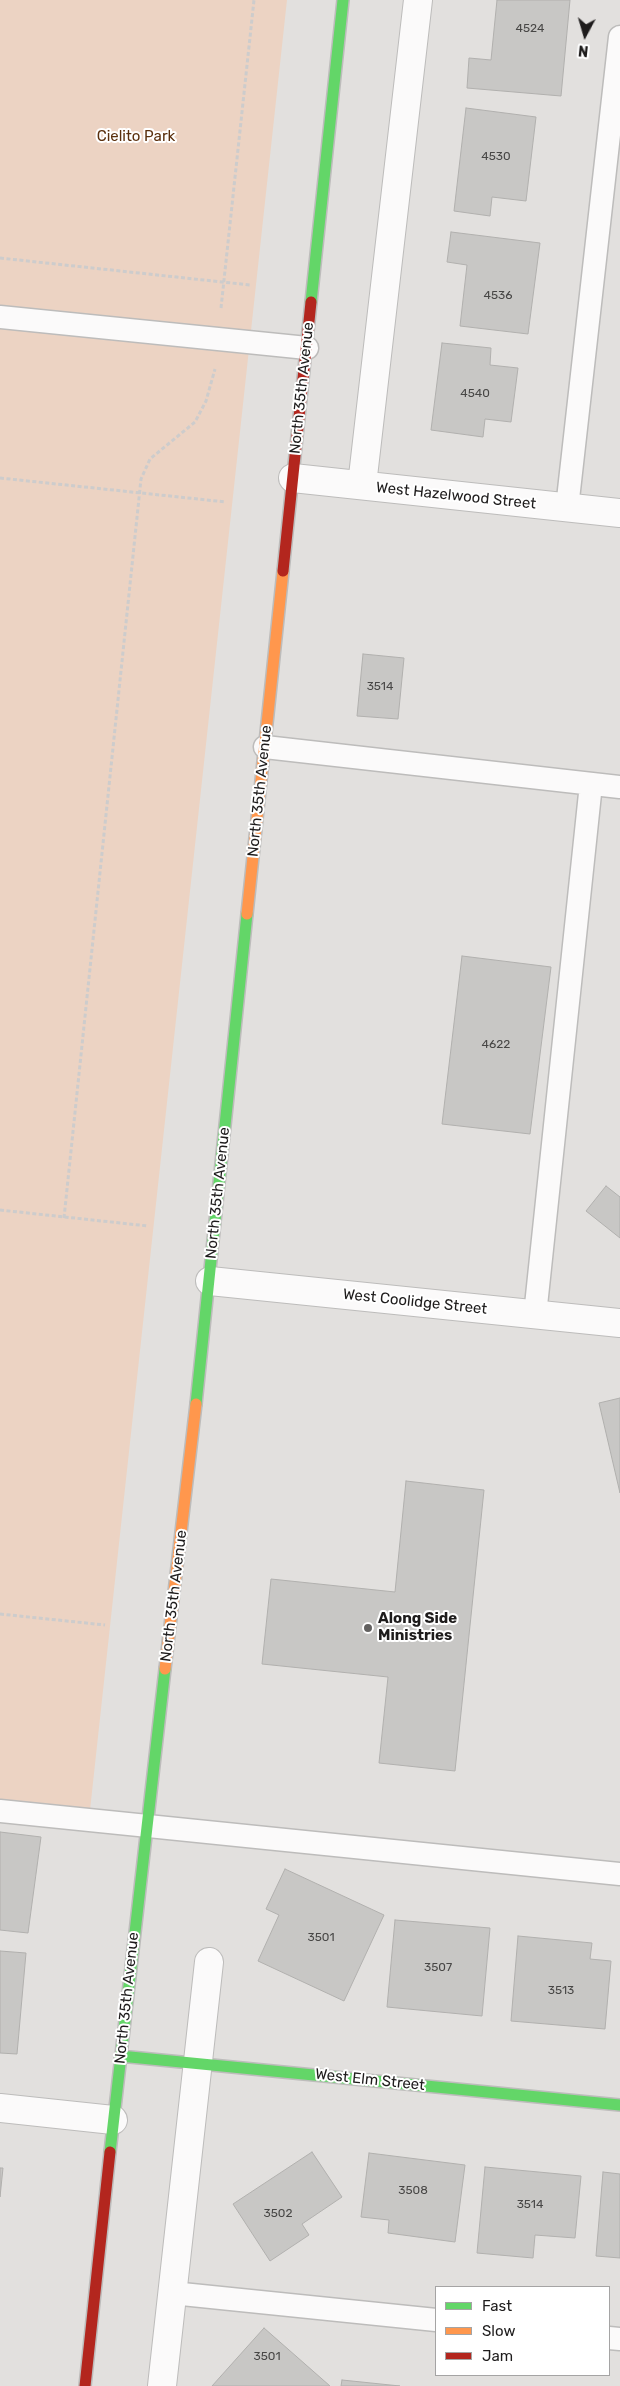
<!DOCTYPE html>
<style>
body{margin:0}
#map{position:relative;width:620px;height:2386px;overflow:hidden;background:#e2e0de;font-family:Rubik,sans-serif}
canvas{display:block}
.legend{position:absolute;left:435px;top:2286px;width:175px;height:90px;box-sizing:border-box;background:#fff;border:1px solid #a5a4a4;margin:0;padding:6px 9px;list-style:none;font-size:15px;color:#1e1c1c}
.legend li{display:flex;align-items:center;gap:10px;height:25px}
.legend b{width:25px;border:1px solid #a5a4a4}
.north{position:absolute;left:560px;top:10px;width:50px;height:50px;-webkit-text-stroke:4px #fff;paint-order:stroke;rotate:186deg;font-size:14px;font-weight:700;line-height:20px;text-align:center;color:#1e1c1c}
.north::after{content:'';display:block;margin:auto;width:18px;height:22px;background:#1e1c1c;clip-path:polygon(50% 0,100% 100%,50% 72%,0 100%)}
</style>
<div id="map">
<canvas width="620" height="2386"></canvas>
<ul class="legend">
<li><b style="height:6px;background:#63d668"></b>Fast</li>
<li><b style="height:6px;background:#ff974d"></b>Slow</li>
<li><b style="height:6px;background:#b3261e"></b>Jam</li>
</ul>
<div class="north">N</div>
</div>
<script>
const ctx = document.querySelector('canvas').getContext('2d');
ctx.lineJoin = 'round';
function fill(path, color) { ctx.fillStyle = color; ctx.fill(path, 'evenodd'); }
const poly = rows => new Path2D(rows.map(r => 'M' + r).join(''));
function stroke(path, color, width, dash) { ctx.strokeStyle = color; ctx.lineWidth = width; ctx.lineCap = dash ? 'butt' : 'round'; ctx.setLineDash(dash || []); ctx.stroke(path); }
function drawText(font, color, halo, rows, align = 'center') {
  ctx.font = font + ' Rubik,sans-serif'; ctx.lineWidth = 4; ctx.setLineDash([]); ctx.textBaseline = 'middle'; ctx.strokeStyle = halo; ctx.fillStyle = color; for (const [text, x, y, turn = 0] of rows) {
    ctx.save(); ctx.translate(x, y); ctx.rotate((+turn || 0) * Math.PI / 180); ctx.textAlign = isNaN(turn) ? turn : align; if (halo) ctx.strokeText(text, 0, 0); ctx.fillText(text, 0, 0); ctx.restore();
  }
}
fill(poly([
 [0,0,287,0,90,1810,0,1801]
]), '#ecd3c3');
const building = poly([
 [497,0,570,0,561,96,467,88,469,58,491,60,497,0],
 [466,108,536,117,526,201,492,197,490,216,454,211,466,108],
 [451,232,540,243,528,334,460,326,467,265,447,262,451,232],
 [442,343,491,348,490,365,518,368,511,422,485,419,483,437,431,430,442,343],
 [363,654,404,658,398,719,357,716,363,654],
 [462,956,551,967,530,1134,442,1124,462,956],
 [606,1186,620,1197,620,1238,586,1211,606,1186],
 [620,1398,620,1493,599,1403,620,1398],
 [406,1481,484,1490,455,1771,379,1763,388,1677,262,1664,271,1579,395,1592,406,1481],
 [0,1832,41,1837,28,1933,0,1930,0,1832],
 [285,1869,384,1915,344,2001,258,1961,279,1915,266,1909,285,1869],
 [395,1920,490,1928,482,2016,387,2007,395,1920],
 [518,1936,592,1943,590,1959,611,1961,605,2029,511,2021,518,1936],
 [0,1951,26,1953,17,2054,0,2053,0,1951],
 [312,2152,342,2197,302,2224,309,2235,270,2261,233,2204,312,2152],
 [369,2153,465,2165,455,2242,388,2233,389,2220,361,2217,369,2153],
 [485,2167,581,2176,575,2238,535,2235,533,2258,477,2253,485,2167],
 [0,2168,3,2168,0,2197,0,2168],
 [603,2172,620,2174,620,2258,596,2256,603,2172],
 [264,2328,330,2386,212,2386,264,2328],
 [342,2380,400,2386,341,2386,342,2380]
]);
fill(building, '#c8c7c5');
stroke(building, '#b1b0ae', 1);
const lane = poly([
 [0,317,307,348],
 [567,508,620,37],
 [265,747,620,787],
 [535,1315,591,784],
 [0,1811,620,1874],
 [172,2293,436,2320],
 [609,2338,620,2339]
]);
const street = poly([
 [293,478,620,513],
 [362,485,418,0],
 [210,1281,620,1323],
 [0,2108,113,2120],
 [162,2386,209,1962]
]);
const fast = poly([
 [311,302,343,0],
 [196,1404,247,914],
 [120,2056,620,2105],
 [110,2152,165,1669]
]);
const slow = poly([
 [247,914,283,571],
 [165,1669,196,1404]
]);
const jam = poly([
 [283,571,311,302],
 [85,2386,110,2152]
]);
stroke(lane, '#bdbcbb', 25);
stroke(street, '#bdbcbb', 30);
stroke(fast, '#bdbcbb', 14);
stroke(slow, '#bdbcbb', 14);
stroke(jam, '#bdbcbb', 14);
stroke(poly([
 [0,258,250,285],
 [221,308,254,0],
 [0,478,226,502],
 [0,1210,148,1226],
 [64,1218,141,479,150,459,195,422,206,401,215,369],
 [0,1614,105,1625]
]), '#cdcccc', 3, [4, 2.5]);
stroke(lane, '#fbfafa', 22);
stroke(street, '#fbfafa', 28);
stroke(fast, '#63d668', 11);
stroke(slow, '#ff974d', 11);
stroke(jam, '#b3261e', 11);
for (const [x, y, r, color] of [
 [368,1628,5,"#636160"]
]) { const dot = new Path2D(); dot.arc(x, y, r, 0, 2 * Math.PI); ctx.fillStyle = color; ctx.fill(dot); stroke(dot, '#fff', 2); }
drawText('12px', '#484746', null, [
 ["4524",530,29],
 ["4530",496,157],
 ["4536",498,296],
 ["4540",475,394],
 ["3514",380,687],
 ["4622",496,1045],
 ["3501",321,1938],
 ["3507",438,1968],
 ["3513",561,1991],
 ["3508",413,2191],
 ["3514",530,2205],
 ["3502",278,2214],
 ["3501",267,2357]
]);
drawText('15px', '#5a2f0d', '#fff', [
 ["Cielito Park",136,137]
]);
drawText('15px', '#1e1c1c', '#fff', [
 ["North 35th Avenue",302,388,-84],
 ["West Hazelwood Street",456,496,6],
 ["North 35th Avenue",260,791,-84],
 ["North 35th Avenue",218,1193,-84],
 ["West Coolidge Street",415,1302,6],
 ["North 35th Avenue",174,1596,-83],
 ["North 35th Avenue",127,1998,-84],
 ["West Elm Street",370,2080,6]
]);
drawText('bold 15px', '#1e1c1c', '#fff', [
 ["Along Side",378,1619],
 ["Ministries",378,1636]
], 'left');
</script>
